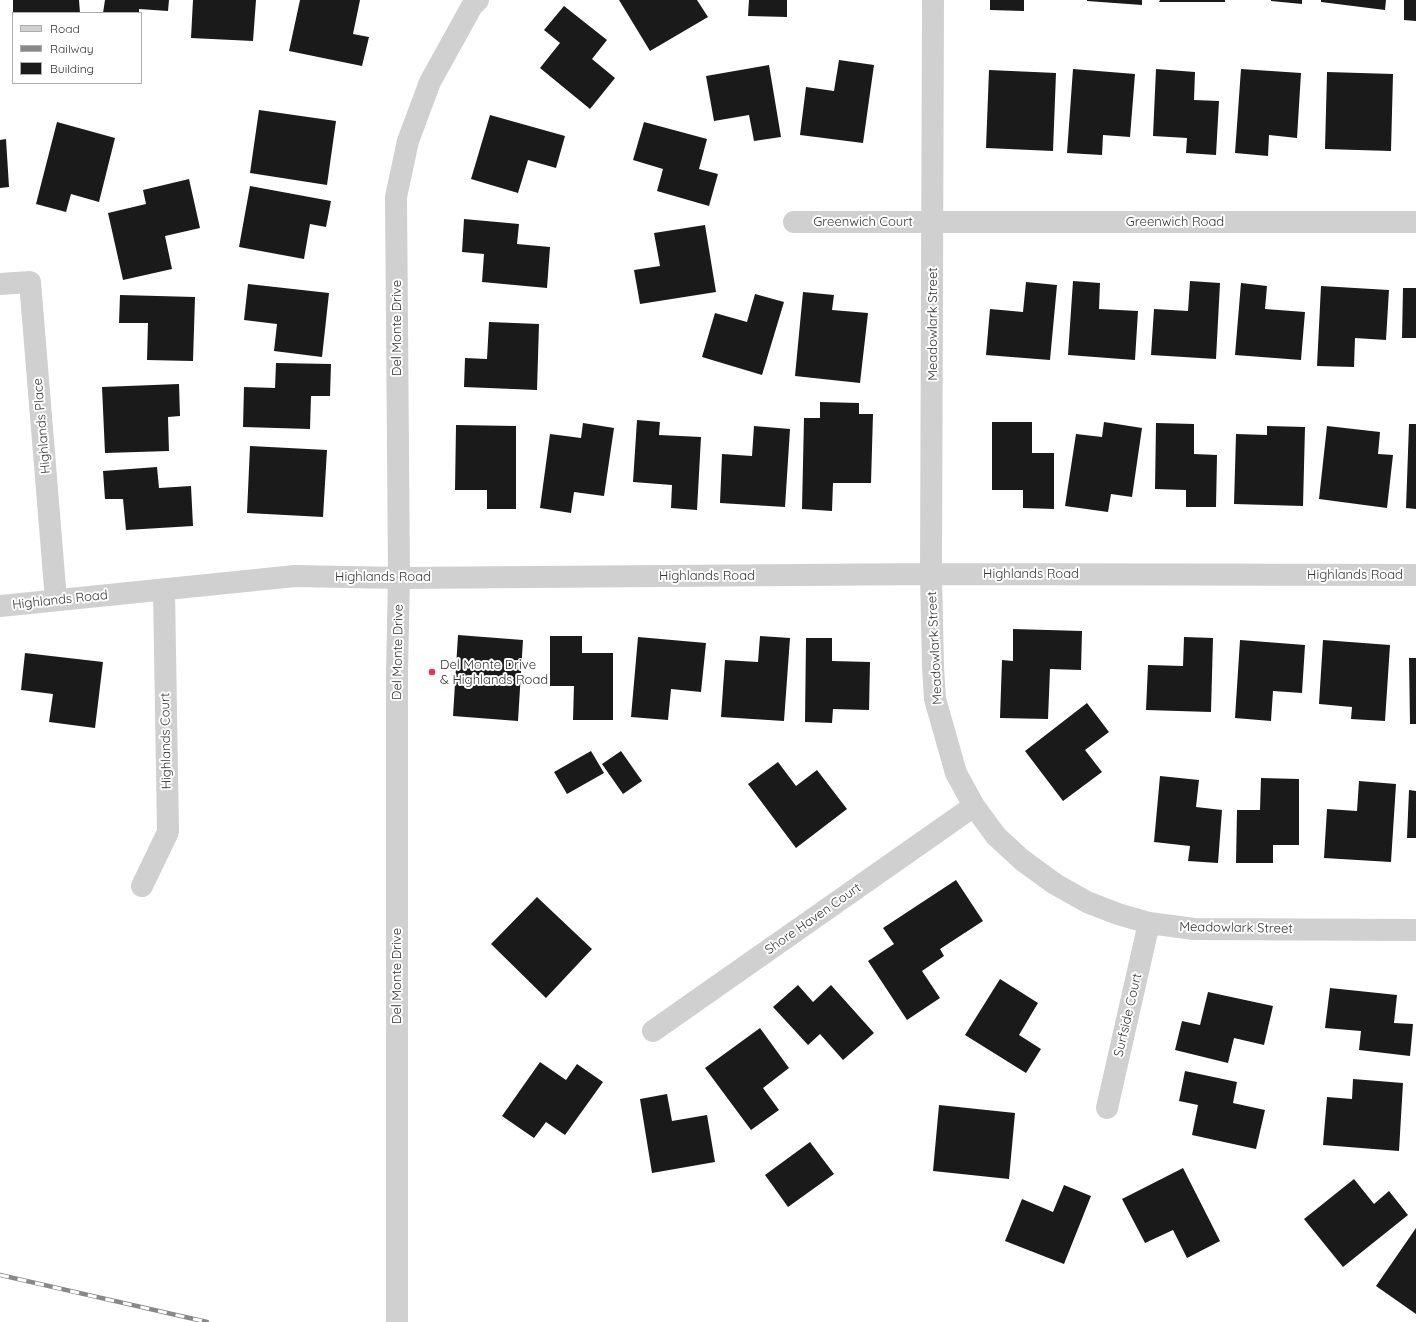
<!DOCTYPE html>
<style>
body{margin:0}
#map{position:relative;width:1416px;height:1322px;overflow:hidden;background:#fff;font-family:Quicksand,sans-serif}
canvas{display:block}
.legend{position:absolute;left:12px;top:12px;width:130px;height:72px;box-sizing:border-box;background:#fff;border:1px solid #adadad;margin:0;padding:5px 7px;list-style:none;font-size:12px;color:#333}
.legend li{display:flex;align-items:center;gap:8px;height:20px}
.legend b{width:20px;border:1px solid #adadad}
</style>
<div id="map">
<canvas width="1416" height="1322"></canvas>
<ul class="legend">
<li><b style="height:5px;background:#d0d0d0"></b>Road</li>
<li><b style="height:5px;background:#888"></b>Railway</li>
<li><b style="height:11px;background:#1a1a1a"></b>Building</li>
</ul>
</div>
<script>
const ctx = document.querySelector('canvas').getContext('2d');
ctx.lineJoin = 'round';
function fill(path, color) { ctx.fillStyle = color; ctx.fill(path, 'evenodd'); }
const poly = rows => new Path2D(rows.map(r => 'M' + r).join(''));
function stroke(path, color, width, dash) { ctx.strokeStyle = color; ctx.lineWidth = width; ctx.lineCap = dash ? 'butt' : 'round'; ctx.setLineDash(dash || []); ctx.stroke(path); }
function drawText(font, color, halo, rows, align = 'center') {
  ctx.font = font + ' Quicksand,sans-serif'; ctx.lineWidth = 4; ctx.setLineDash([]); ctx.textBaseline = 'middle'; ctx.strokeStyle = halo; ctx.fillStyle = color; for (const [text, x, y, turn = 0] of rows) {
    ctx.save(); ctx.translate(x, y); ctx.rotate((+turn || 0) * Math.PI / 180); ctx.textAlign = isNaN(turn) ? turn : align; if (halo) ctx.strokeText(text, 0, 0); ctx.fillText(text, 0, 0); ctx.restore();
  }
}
fill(poly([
 [13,0,79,0,80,13,13,13],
 [105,0,169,0,168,11,139,9,139,13,103,13],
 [193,0,256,0,253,41,191,38],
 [300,0,360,0,353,34,369,37,362,66,289,51],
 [619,0,697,0,708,17,650,51],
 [749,0,787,0,787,17,748,16],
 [990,0,1024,0,1024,11,990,10],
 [1087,0,1142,0,1142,5,1087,1],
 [1160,0,1225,0,1225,2,1159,2],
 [1271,0,1302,0,1302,4,1271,1],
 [1321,0,1386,0,1385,10,1321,2],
 [1404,0,1416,0,1416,21,1404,20],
 [564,6,607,40,592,59,615,78,590,109,540,68,560,43,544,30],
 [839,60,874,65,863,143,800,135,806,87,834,91],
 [769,65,781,137,754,141,749,115,714,121,706,76],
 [1073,69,1135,74,1130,137,1103,135,1102,155,1067,153],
 [1156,69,1195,72,1194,100,1219,101,1216,155,1186,153,1187,138,1153,136],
 [1241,69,1301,73,1297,138,1269,135,1268,156,1235,153],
 [989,70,1056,73,1053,151,986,148],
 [1327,72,1393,74,1391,151,1325,149],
 [259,110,336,121,327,185,250,173],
 [490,115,565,136,556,168,528,160,518,193,471,179],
 [57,122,115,138,99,202,71,194,66,212,36,204],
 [644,122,707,139,699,169,718,174,709,206,657,191,663,169,633,160],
 [6,139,9,187,0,188,0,140],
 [189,179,200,228,165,236,172,269,123,280,108,213,146,204,143,190],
 [250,186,331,201,326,227,310,224,304,259,239,247],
 [464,219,519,224,517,244,550,247,547,288,482,282,484,254,462,252],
 [705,225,716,292,640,304,634,270,660,266,654,233],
 [1073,281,1100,283,1099,309,1138,311,1135,360,1068,355],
 [1190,281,1220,283,1216,359,1151,355,1154,309,1188,311],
 [1026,282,1057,285,1050,360,986,355,990,309,1023,312],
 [1241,283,1267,286,1265,309,1305,312,1301,360,1235,355],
 [248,284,329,293,322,357,274,351,277,324,244,320],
 [1321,286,1389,290,1386,340,1355,338,1354,367,1317,366],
 [1403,288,1416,288,1416,338,1402,338],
 [803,292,834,295,832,310,868,313,860,383,795,376],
 [755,294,784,302,762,375,702,357,715,313,747,322],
 [120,295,195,297,193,361,147,360,148,323,119,323],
 [489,322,539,324,537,390,464,387,465,358,487,359],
 [276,363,331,364,330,396,311,396,310,429,243,427,244,387,275,388],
 [179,384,180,416,168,417,169,451,105,453,102,387],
 [820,402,859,403,859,414,873,414,871,483,833,483,832,511,802,509,804,418,820,418],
 [637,420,660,422,659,435,701,437,697,510,671,508,672,485,633,482],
 [992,422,1032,422,1032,453,1054,453,1054,509,1023,508,1023,490,992,490],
 [1104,422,1142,428,1132,497,1111,494,1108,512,1065,506,1076,434,1102,437],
 [583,423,614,428,604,496,574,492,571,513,540,508,550,434,581,438],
 [1156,423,1194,424,1194,454,1217,455,1216,507,1186,507,1186,490,1155,489],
 [1409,424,1416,424,1416,509,1406,508],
 [456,425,516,426,516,509,487,509,487,490,455,490],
 [754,426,790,429,785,507,720,503,722,454,752,456],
 [1267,426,1305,427,1303,506,1234,504,1236,434,1267,435],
 [1327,426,1380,432,1378,454,1393,455,1387,508,1319,499],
 [250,446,327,450,323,517,247,513],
 [157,467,159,488,191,486,193,526,126,530,123,499,105,499,103,471],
 [1013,629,1082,631,1081,670,1050,669,1048,719,1000,718,1002,660,1013,661],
 [458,635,523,640,518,721,453,716],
 [550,636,582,636,582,653,613,653,613,720,573,720,574,686,550,686],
 [760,636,790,638,784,721,721,717,725,660,758,662],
 [638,637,706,643,701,692,671,689,668,720,631,717],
 [1184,637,1213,638,1211,712,1146,710,1148,665,1183,666],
 [806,638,832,638,832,661,870,662,869,710,833,709,832,723,805,722],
 [1240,640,1305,645,1302,693,1273,691,1271,721,1235,718],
 [1323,640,1390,645,1385,721,1351,719,1352,707,1319,704],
 [25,653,103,662,95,728,49,722,53,694,21,690],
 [1409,658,1416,658,1416,724,1410,724],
 [1087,703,1109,732,1085,750,1102,772,1063,801,1025,751],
 [591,751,604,773,567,794,554,772],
 [621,751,642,781,623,794,602,764],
 [778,762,796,786,817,770,847,809,796,848,748,784],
 [1160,776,1199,780,1196,807,1222,810,1218,863,1188,861,1190,846,1154,842],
 [1261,778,1299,779,1299,845,1273,845,1273,863,1236,863,1237,810,1260,810],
 [1359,781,1396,784,1391,862,1324,858,1327,809,1357,811],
 [1409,790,1416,791,1416,838,1407,838],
 [956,880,983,921,940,949,944,956,922,971,940,998,907,1020,868,961,894,944,883,928],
 [537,897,592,949,546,998,491,944],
 [1000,979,1038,1003,1019,1035,1041,1049,1026,1073,965,1035],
 [798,985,813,1002,831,985,874,1033,843,1060,820,1034,808,1045,773,1007],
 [1330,988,1397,995,1394,1023,1413,1024,1410,1056,1359,1050,1361,1031,1325,1028],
 [1208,992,1273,1006,1264,1045,1234,1038,1228,1063,1175,1050,1182,1021,1200,1025],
 [760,1028,789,1068,763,1088,779,1110,751,1130,705,1068],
 [540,1062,566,1080,577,1064,603,1082,565,1135,546,1122,534,1138,502,1116],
 [1185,1071,1237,1082,1233,1103,1265,1110,1256,1149,1192,1135,1198,1105,1179,1101],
 [1353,1079,1403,1083,1399,1151,1323,1145,1327,1097,1352,1099],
 [667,1094,672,1121,707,1115,715,1162,652,1173,640,1099],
 [939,1105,1015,1113,1009,1179,933,1171],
 [810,1142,834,1174,788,1207,765,1175],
 [1183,1168,1220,1241,1187,1258,1173,1230,1145,1243,1122,1199],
 [1354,1179,1374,1204,1389,1191,1408,1215,1343,1267,1304,1219],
 [1064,1185,1091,1196,1064,1264,1005,1241,1022,1199,1053,1212],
 [1416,1228,1416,1314,1376,1286]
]), '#1a1a1a');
stroke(poly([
 [933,0,931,574,933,667,935,699,956,773,974,806,996,836,1022,860,1055,884,1087,902,1118,914,1149,923,1194,929,1416,930],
 [794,222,1416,222],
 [0,284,30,282,56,600],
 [0,606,295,576,399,578,931,574,1416,575],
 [142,886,168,832,164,590],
 [653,1031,974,806],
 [1107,1108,1149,923]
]), '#d0d0d0', 22);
stroke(poly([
 [397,1322,397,672,399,578,396,197,408,141,430,82,472,6,478,0]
]), '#d0d0d0', 22);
const rail = poly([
 [0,1275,207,1322]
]);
stroke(rail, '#888', 4.5);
stroke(rail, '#fff', 3, [9]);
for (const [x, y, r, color] of [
 [432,672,4,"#e63946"]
]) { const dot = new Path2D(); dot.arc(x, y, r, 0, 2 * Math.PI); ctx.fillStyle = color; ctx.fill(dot); stroke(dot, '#fff', 1.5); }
drawText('13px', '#333', '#fff', [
 ["Greenwich Court",863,222],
 ["Greenwich Road",1175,222],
 ["Meadowlark Street",933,324,-90],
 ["Del Monte Drive",397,328,-90],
 ["Highlands Place",42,426,-95],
 ["Highlands Road",1031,574],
 ["Highlands Road",1355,575],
 ["Highlands Road",707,576],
 ["Highlands Road",383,577],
 ["Highlands Road",60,600,-6],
 ["Meadowlark Street",935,648,-93],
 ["Del Monte Drive",398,652,-89],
 ["Highlands Court",166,741,-91],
 ["Shore Haven Court",813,919,-35],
 ["Meadowlark Street",1236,928,1],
 ["Del Monte Drive",397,976,-90],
 ["Surfside Court",1128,1015,-77]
]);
drawText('13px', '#333', '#fff', [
 ["Del Monte Drive",440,665],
 ["& Highlands Road",440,680]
], 'left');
</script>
